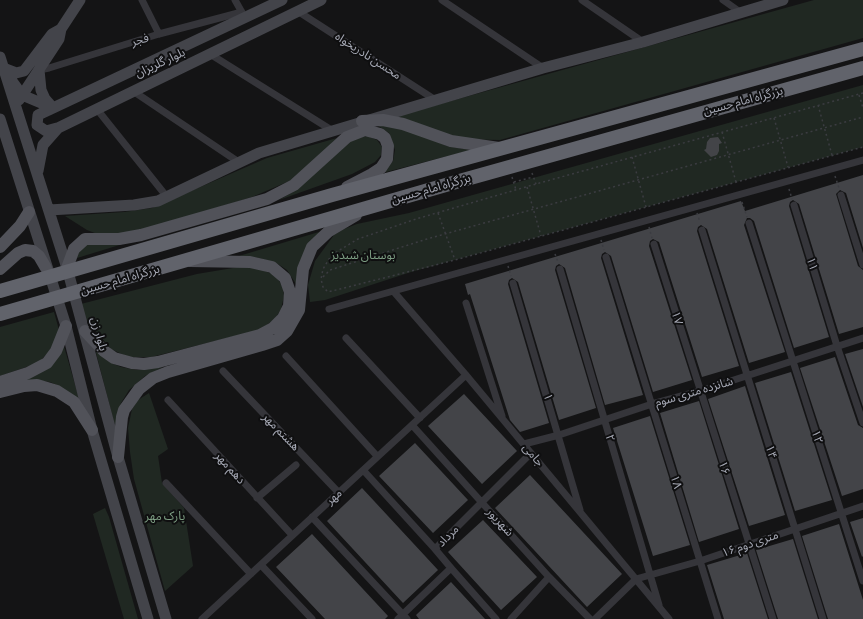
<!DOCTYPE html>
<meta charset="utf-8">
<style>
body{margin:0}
canvas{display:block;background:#141415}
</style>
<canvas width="863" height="619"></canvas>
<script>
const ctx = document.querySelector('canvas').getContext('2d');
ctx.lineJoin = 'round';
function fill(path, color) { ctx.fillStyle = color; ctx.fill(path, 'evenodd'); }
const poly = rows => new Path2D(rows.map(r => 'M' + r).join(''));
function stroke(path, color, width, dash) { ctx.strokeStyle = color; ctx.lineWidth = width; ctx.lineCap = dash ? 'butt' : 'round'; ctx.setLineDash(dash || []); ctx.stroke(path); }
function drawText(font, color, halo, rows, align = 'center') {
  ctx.font = font + ' "Alegreya Sans","Noto Sans Arabic",sans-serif'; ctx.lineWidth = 4; ctx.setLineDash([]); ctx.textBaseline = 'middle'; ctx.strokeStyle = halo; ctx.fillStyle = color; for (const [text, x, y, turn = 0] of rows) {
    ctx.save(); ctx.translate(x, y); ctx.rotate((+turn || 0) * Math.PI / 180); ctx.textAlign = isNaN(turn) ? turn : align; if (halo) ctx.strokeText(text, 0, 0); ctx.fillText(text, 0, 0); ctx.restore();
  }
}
fill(poly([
 [814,0,863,0,863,38,500,140,458,139,397,116],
 [863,85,863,147,411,272,325,300,310,302,308,285,315,261,334,235,344,229,357,224,409,213],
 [379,122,426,137,447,146,471,150,382,173,393,161,395,150,389,133,377,125],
 [367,136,377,140,382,147,381,155,375,162,352,174,279,200,296,190,353,139],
 [337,138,294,179,252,197,134,233,100,235,87,230,65,216,124,212,152,208,267,158],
 [319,232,296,284,287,270,278,264,259,258,239,256],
 [86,242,126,243,77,258,78,250],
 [239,267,258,268,272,274,278,279,283,288,284,296,281,309,275,319,259,330,151,357,128,357,111,349,86,320,81,304,197,274],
 [54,312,59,330,54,346,42,359,35,364,0,376,0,327],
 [63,343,80,402,57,385,50,382,42,381,7,385,30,377],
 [94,345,111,363,121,367,137,370,163,367,145,376,129,390,121,403,115,426],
 [149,393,168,449,158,456,162,483,184,508,193,566,165,591,134,479,130,452,128,428,132,409,138,400],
 [105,508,109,517,138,619,124,619,93,514]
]), '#202822');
fill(poly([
 [718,137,722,143,719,144,719,151,717,155,711,157,704,150,706,149,707,142,710,138],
 [863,175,863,248,846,193,840,190,836,194,858,266,863,270,863,327,839,334,799,204,793,200,790,202,789,206,829,337,794,348,754,221,750,218,747,218,744,225,785,352,749,363,707,229,701,225,698,227,697,231,739,366,702,377,659,242,653,239,650,241,649,246,692,380,653,392,611,256,605,252,602,254,601,258,643,395,605,405,565,268,559,264,556,266,555,270,596,408,559,420,518,282,512,278,509,280,508,284,549,423,520,432,510,420,470,294,468,295,465,284,741,201,745,211],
 [863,349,863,407,845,354],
 [835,357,858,425,863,428,863,489,842,496,800,368],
 [791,372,832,500,795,511,755,383],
 [745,386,785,515,749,526,708,399],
 [464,394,517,451,482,484,428,426],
 [699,401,739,529,699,542,660,413],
 [650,416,690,545,653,556,613,428],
 [415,443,468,500,433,533,379,476],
 [530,475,622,574,587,607,495,508],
 [362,488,438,570,403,603,327,521],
 [863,518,863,556,862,557,850,522],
 [483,520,537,577,501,610,448,552],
 [839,524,863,600,863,619,828,619,802,536],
 [312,534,388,616,385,619,325,619,276,567],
 [793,539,818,619,778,619,756,550],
 [747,553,768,619,724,619,707,565],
 [451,582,474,607,485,619,419,619,416,615]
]), '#434448');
stroke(poly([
 [863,93,536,184,416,219,358,239,338,251,329,259,323,269,321,279,323,287,328,292,455,260,863,147],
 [859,95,863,108],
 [818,105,832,155],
 [774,118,788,167],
 [722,132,736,182],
 [632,157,646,207],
 [532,173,536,184],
 [835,176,839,188],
 [512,177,516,190],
 [514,182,533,177],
 [527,187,541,236],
 [789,189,792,199],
 [742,202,747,217],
 [438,213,455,260],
 [697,213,700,222],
 [649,227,652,238],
 [601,240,604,250],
 [555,254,558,262],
 [508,266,511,276],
 [323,277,330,270,427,239,863,117]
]), '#3b3c41', 1.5, [2, 3]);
stroke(poly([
 [142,0,159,34],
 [235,0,244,16],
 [442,0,543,68],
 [582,0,643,42],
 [723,0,740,12],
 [299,12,437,101],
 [210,54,333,131],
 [39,70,49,68,159,34,242,12],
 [133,91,240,163],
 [96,108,167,197],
 [841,195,863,265],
 [794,205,837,346,863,423],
 [749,223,863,581],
 [702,230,823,619],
 [654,244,773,619],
 [606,257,718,619],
 [560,269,659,605],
 [513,283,580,510],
 [394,292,466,375,669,619],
 [466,303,502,416],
 [329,309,863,160],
 [346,338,420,418],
 [286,356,377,456],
 [223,371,339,493],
 [168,400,292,535],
 [412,425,549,577,511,619],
 [524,444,559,435,652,404,700,391,863,338],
 [364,471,435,549],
 [166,483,251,574],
 [257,498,296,465],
 [312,517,407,619],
 [261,565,312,619],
 [451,568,496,619],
 [549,577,590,619],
 [202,619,466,375],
 [398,619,451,568,435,549,531,453],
 [595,619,636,579,700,561,863,506]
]), '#35353a', 7);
stroke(poly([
 [0,57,67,268,118,457,166,619],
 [3,68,16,73,24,71,52,34,61,29],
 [39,70,41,90,45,99,53,108,38,115,37,125,46,131,57,128],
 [9,77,22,95,53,108,282,0],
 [19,100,59,39,61,29,80,0],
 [0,119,66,326,92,430,148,619],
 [38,171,43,145,58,128,321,0],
 [49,210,134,205,158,201,259,153,543,68,643,42,783,0]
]), '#43444a', 11);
stroke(poly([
 [362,121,383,120,403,124,451,141,499,148],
 [0,247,20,226,29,212],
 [67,268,74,249,85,239,119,239,141,235,267,199,294,185,347,137,365,130,380,134,385,138,388,146,387,159,381,168,372,174,347,187],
 [0,269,18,253,25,250,33,251,39,256,46,268],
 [85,331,104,351,114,358,132,363,144,364,158,362,260,335,273,328,283,318,289,306,290,292,285,278,272,267,250,262,190,261],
 [0,382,28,373,47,363,56,351,66,326],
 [0,392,24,386,37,385,57,391,74,402,92,430],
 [118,457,122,417,124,410,139,389,153,378,168,372,262,345,277,340,287,331,299,310,303,269,312,247,329,231,356,215]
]), '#515259', 12);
stroke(poly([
 [0,291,332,195,863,49],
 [0,314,463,180,863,68]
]), '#61636b', 14);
drawText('12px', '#a6a9b5', '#0f0f10', [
 ["فجر",140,40,-17],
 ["محسن نادریخواه",368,56,33],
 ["بلوار گلریزان",160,63,-25],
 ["بزرگراه امام حسین",743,101,-15],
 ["بزرگراه امام حسین",431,189,-16],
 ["۱۱",812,264,73],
 ["بزرگراه امام حسین",120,280,-16],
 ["۱۷",677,318,73],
 ["بلوار زن",99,334,75],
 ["شانزده متری سوم",694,392,-16],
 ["۱",548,397,73],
 ["هشتم مهر",281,432,46],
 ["۱۲",817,437,72],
 ["۲",610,438,74],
 ["۱۴",771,452,72],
 ["جامی",533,455,50],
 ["دهم مهر",230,468,48],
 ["۱۶",724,468,72],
 ["۱۸",676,482,73],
 ["مهر",334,497,-41],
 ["شهریور",500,522,48],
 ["مرداد",448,536,-45],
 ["۱۶ متری دوم",750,544,-19]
]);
drawText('12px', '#7e9f84', '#0f0f10', [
 ["بوستان شبدیز",363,255],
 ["پارک مهر",165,516]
]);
</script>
